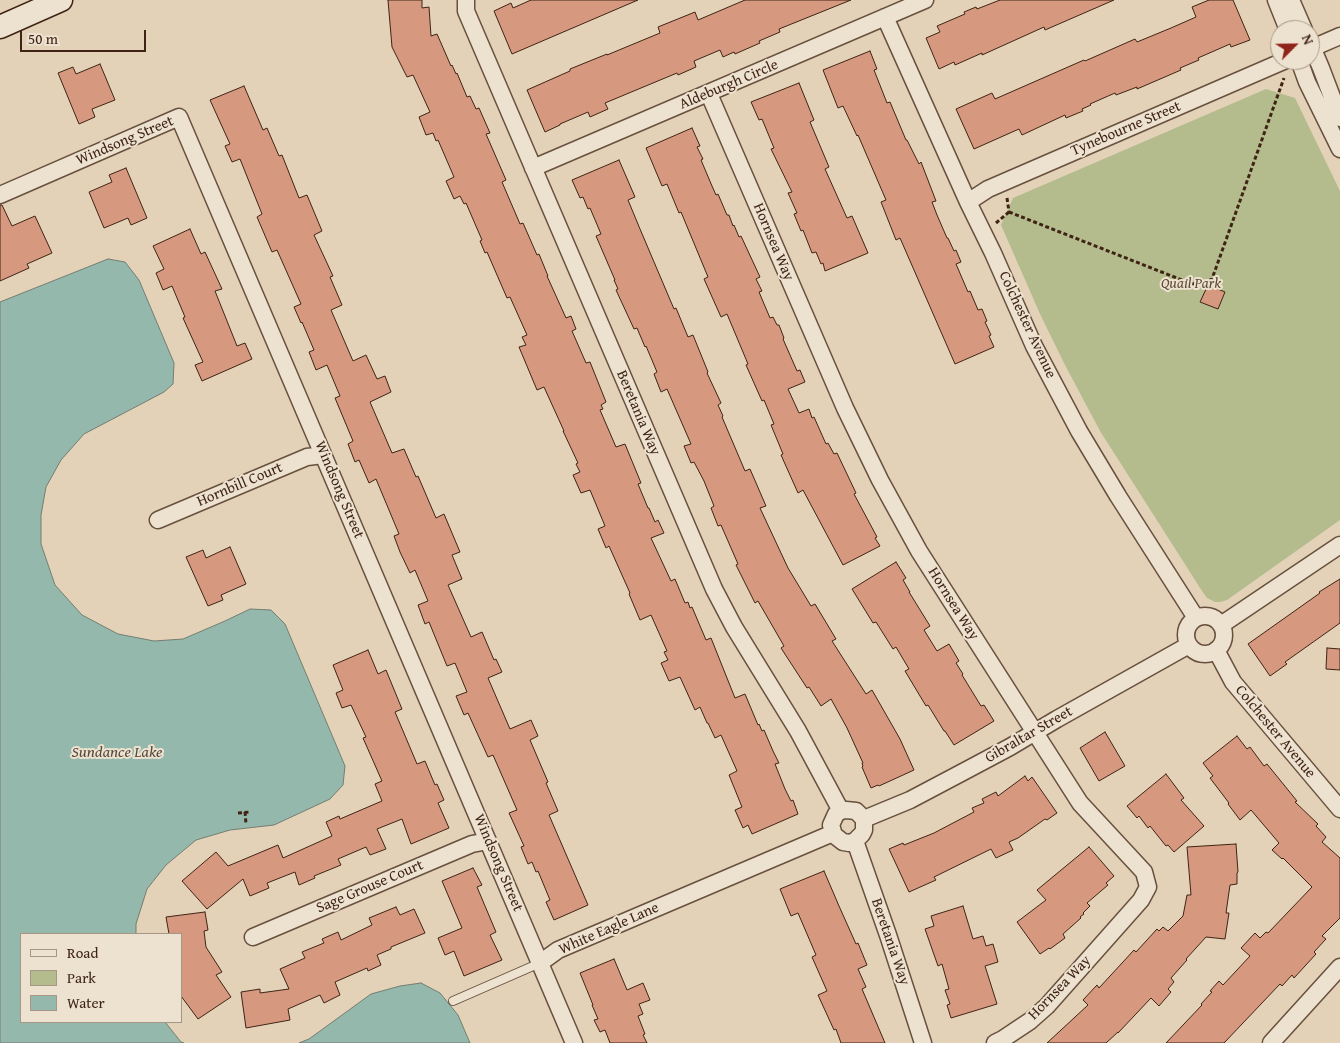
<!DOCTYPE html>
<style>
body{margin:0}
#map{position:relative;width:1340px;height:1043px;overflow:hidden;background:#e3d2b7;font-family:"Gentium Book Plus",serif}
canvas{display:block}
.legend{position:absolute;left:20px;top:933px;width:162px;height:90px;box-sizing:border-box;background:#ede2d0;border:1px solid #a79685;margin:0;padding:6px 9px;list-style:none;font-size:15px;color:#3f2415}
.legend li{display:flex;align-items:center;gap:10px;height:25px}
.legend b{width:25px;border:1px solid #a79685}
.north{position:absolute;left:1270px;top:20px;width:50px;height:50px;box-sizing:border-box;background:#ede2d0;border:1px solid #a79685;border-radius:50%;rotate:67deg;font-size:14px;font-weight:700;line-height:20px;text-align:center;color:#3f2415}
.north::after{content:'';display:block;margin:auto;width:18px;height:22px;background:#8f2418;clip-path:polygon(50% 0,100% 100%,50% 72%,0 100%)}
.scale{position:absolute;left:20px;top:30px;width:126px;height:22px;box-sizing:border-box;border:2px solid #3f2415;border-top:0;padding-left:6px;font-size:15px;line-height:18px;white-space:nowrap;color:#3f2415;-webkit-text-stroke:4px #ede2d0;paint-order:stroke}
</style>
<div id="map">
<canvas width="1340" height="1043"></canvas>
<ul class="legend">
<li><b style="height:6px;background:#ede2d0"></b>Road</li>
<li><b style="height:14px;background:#b4bc8e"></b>Park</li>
<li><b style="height:14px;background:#95b8ad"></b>Water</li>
</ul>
<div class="north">N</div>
<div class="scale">50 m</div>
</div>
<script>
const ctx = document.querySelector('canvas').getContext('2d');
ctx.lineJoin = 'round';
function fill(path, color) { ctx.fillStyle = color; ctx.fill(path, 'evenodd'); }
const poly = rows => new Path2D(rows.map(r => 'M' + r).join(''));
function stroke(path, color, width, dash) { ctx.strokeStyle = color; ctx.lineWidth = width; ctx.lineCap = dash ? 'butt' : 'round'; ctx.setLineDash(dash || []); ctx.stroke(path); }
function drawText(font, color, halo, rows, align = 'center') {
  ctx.font = font + ' "Gentium Book Plus",serif'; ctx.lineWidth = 4; ctx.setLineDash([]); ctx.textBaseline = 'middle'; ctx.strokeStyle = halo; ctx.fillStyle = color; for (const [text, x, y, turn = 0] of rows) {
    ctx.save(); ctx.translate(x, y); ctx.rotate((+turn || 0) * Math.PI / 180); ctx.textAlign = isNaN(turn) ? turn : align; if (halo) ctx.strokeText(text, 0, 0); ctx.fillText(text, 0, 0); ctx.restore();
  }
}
fill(poly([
 [1266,89,1295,98,1340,191,1340,520,1227,600,1220,602,1215,602,1207,598,1202,591,1100,431,1065,365,1040,314,1001,225,1013,198]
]), '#b4bc8e');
const water = poly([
 [108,259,125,262,139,280,174,363,173,384,164,392,84,434,61,460,46,487,41,515,41,544,55,585,82,615,118,634,154,641,183,639,225,621,250,609,271,610,285,624,345,766,343,785,330,799,274,825,230,830,196,840,166,865,147,889,136,924,136,934,21,934,21,1022,165,1022,181,1042,184,1043,0,1043,0,302,108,259],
 [421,983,440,993,458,1015,470,1043,299,1043,309,1039,371,994,400,986,421,983]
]);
fill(water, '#95b8ad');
stroke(water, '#737d70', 1);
const building = poly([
 [388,0,422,0,422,8,429,7,431,36,437,34,451,66,452,65,456,74,457,73,467,97,470,96,476,109,479,108,490,133,486,134,506,180,502,182,520,224,523,223,537,255,539,254,548,276,547,276,566,318,571,316,576,329,572,331,586,363,590,362,606,402,601,405,603,409,600,410,616,447,625,444,641,483,638,484,648,508,649,508,655,522,658,520,664,533,651,538,671,581,675,579,685,603,688,602,690,608,692,607,706,640,711,638,735,698,745,694,758,725,759,724,762,731,764,730,773,751,779,763,775,764,785,789,791,801,793,800,798,814,752,834,748,825,743,828,735,810,742,807,729,775,737,771,721,735,715,738,708,723,707,723,700,707,695,710,680,677,669,681,661,663,668,660,664,652,667,651,651,615,640,620,629,594,630,593,609,546,606,548,598,529,605,526,590,490,581,493,573,475,580,472,576,464,578,463,563,431,564,431,544,387,537,390,519,347,526,345,522,337,527,335,510,297,507,298,487,252,485,253,480,241,482,240,466,203,464,204,460,196,454,199,446,181,454,177,438,140,436,141,433,133,426,135,419,117,430,112,413,75,407,77,392,47,388,0],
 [531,0,638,0,512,54,494,11,511,3,513,8,531,0],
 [745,0,851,0,779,29,780,32,759,41,760,43,735,54,734,52,723,57,720,50,694,61,696,67,678,75,677,73,605,103,608,109,590,117,588,112,560,124,560,125,545,132,527,90,570,71,570,69,607,54,607,55,660,33,658,27,695,12,698,20,745,0],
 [1000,0,1114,0,1045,30,1044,27,982,55,982,53,955,65,954,62,939,69,926,38,940,32,937,26,965,14,964,12,976,7,977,9,1000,0],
 [1209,0,1233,0,1250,40,1231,47,1230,44,1198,58,1199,60,1180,68,1181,70,1137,89,1137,87,1116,95,1115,93,1090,104,1091,105,1082,109,1083,111,1066,118,1065,115,1022,135,1019,129,974,149,956,109,992,93,995,99,1084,60,1085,61,1135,39,1137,42,1171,28,1196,17,1192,7,1209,0],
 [870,51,877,69,874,70,887,103,890,102,906,140,907,140,919,164,921,162,936,201,932,202,937,215,947,238,948,238,954,251,956,250,961,262,956,264,968,292,970,291,978,310,982,309,987,321,985,322,991,335,989,336,994,347,955,364,900,238,896,240,881,202,886,200,858,135,857,136,843,106,838,108,823,70,870,51],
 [100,64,115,100,92,109,95,117,79,124,58,73,73,67,76,74,100,64],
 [799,83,814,120,810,122,829,167,825,169,847,218,852,216,868,253,825,271,823,263,821,264,816,252,812,253,803,230,801,231,794,214,797,213,788,193,792,192,771,149,774,148,762,119,759,120,751,102,799,83],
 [244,86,263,130,267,128,279,156,282,155,299,198,307,195,322,231,314,235,333,276,330,277,342,305,331,310,353,361,366,355,377,379,385,376,391,392,370,402,392,453,404,449,416,477,418,476,436,518,444,514,460,552,452,555,462,579,448,585,471,637,482,632,494,660,496,659,502,672,488,678,510,729,531,720,538,736,530,740,548,782,546,783,558,811,549,815,588,905,554,920,546,902,550,900,538,871,536,872,532,862,528,864,521,847,524,846,509,813,517,810,493,755,488,757,468,713,464,715,456,696,467,692,455,663,447,666,429,622,425,624,418,605,428,601,415,570,410,573,400,552,394,536,399,534,376,479,369,483,359,460,355,462,348,444,353,441,335,398,340,396,327,365,316,370,309,352,314,350,302,322,301,323,294,307,301,304,277,250,272,252,257,217,262,214,240,159,232,162,225,146,230,144,210,100,244,86],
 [692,128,700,146,697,147,703,159,701,160,712,186,716,195,718,194,727,215,729,215,733,226,734,225,739,237,741,236,760,277,756,279,762,291,759,292,770,318,773,317,777,325,779,325,784,338,783,339,797,371,800,370,805,382,788,389,799,413,809,409,812,418,814,417,826,444,828,443,834,454,837,453,856,493,854,494,877,537,875,538,880,546,843,565,803,490,798,493,781,455,783,454,771,425,774,424,764,400,762,401,746,365,748,364,727,314,721,317,704,279,708,277,681,212,679,213,667,184,662,186,646,148,692,128],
 [619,160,635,197,628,200,640,229,674,309,676,308,688,337,693,335,708,372,707,373,721,403,718,405,723,416,722,417,745,471,750,469,766,506,760,508,788,568,811,606,815,604,836,639,832,641,866,694,872,690,900,739,914,770,879,786,878,785,871,788,862,767,863,766,862,763,863,763,847,728,831,699,821,706,809,687,807,688,781,648,784,646,758,601,755,603,736,565,738,564,721,525,718,526,711,508,714,506,704,481,694,462,691,463,684,446,691,444,667,389,661,392,654,374,657,372,646,346,645,347,637,328,634,329,616,290,618,289,614,280,615,280,596,236,601,234,590,208,588,209,583,197,580,198,572,180,619,160],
 [126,168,147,218,131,225,128,218,104,228,89,192,112,182,109,175,126,168],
 [0,205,2,205,12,226,35,216,52,253,27,264,29,268,0,281,0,205],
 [190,229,201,254,205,252,222,289,215,291,237,346,245,343,252,359,202,381,195,365,203,362,183,318,185,317,172,286,163,290,156,273,164,269,153,246,190,229],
 [1208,285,1225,292,1218,309,1200,302,1208,285],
 [230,547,246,584,221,595,223,600,208,606,186,557,203,550,206,558,230,547],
 [896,562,906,578,903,580,910,592,909,592,930,626,924,630,937,651,949,644,959,661,956,663,963,674,962,675,981,706,984,705,994,721,954,745,945,731,944,731,928,705,926,706,905,671,909,669,896,647,893,649,876,622,873,623,852,589,896,562],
 [1340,579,1340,623,1285,662,1287,664,1270,676,1248,644,1320,593,1319,592,1340,579],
 [1327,648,1340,649,1340,670,1326,669,1327,648],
 [368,650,378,674,386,670,402,709,395,712,417,764,425,761,435,785,437,784,444,800,438,803,449,828,411,844,402,819,377,829,386,849,370,855,366,847,338,859,341,865,314,876,315,878,299,885,295,872,267,883,269,888,250,896,243,879,207,909,182,881,216,852,228,866,278,845,283,858,332,836,326,822,339,816,340,819,382,801,375,784,382,781,363,738,366,737,351,705,342,708,336,693,343,690,333,665,368,650],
 [1105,732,1125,766,1099,781,1080,748,1105,732],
 [1237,736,1247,749,1250,747,1264,766,1267,764,1297,801,1295,802,1318,824,1316,826,1326,837,1322,842,1340,858,1340,918,1322,936,1326,939,1314,952,1316,954,1294,978,1292,975,1282,986,1280,984,1224,1043,1166,1043,1202,1005,1201,1004,1212,992,1210,991,1219,981,1223,985,1250,956,1241,948,1255,933,1260,938,1266,932,1268,933,1312,887,1283,858,1282,859,1272,850,1279,843,1251,810,1240,820,1228,804,1229,803,1210,778,1213,776,1203,763,1237,736],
 [1166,774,1184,798,1181,800,1204,826,1174,852,1168,845,1166,846,1150,826,1148,828,1139,816,1137,818,1127,806,1166,774],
 [1025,776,1028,781,1032,777,1057,813,1047,820,1045,819,1018,838,1009,842,1013,850,996,858,991,849,934,877,936,880,909,892,889,849,903,843,904,845,934,833,974,812,972,808,984,803,982,799,996,792,998,796,1025,776],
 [1236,844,1238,872,1237,873,1237,884,1230,885,1226,913,1229,913,1225,939,1206,937,1186,959,1187,960,1171,978,1174,982,1168,989,1171,992,1159,1006,1151,998,1118,1033,1118,1032,1106,1043,1047,1043,1088,1005,1083,1000,1097,985,1099,988,1134,950,1136,952,1157,929,1159,931,1163,927,1168,931,1183,916,1187,895,1191,895,1187,847,1236,844],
 [1089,847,1114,876,1106,883,1108,885,1087,903,1090,906,1083,913,1084,914,1080,917,1081,918,1063,934,1065,938,1050,949,1049,948,1040,954,1017,922,1046,900,1037,890,1089,847],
 [473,868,482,885,477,887,496,932,490,935,502,960,464,976,454,951,445,955,438,938,462,928,442,881,473,868],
 [824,871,839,906,856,944,858,943,867,965,858,969,866,987,862,989,885,1043,841,1043,836,1029,834,1030,818,995,827,991,812,957,816,955,798,913,791,916,780,889,824,871],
 [963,906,973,939,983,936,986,946,993,944,998,962,985,966,997,1004,951,1018,947,1005,950,1004,945,990,949,989,942,964,938,966,925,929,934,926,931,916,963,906],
 [396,907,400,915,414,909,425,933,391,947,391,949,377,955,381,965,368,971,367,968,335,982,340,995,324,1003,320,995,288,1009,290,1020,246,1028,241,992,260,989,260,993,289,989,280,969,305,958,302,952,324,943,322,939,338,932,341,940,372,925,369,918,396,907],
 [205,912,208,930,204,931,206,947,222,972,216,975,231,997,198,1019,181,996,181,934,169,934,166,917,205,912],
 [614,959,627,990,643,983,650,1000,639,1004,643,1014,638,1016,645,1034,643,1035,647,1043,610,1043,605,1030,600,1032,594,1020,598,1019,592,1005,593,1005,580,973,614,959]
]);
fill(building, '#d6987f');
stroke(building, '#3f2415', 1);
const lane = poly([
 [453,1001,540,963]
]);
const street = poly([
 [466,0,466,11,714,589,734,627,798,731,841,811],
 [1276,0,1288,30],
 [1291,0,1304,30],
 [885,17,968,202,993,253,1034,346,1079,431,1118,496,1196,618],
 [1310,42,1321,68,1340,118],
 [1310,49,1340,36],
 [1299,60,1307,82,1340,149],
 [709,94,845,408,880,480,919,551,1080,803,1144,872,1148,887,1141,900,1047,1006,1030,1021,1003,1039,995,1043],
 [533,168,925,0],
 [0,195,179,117,574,1043],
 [968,202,988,189,1286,60],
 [158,520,307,457,323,455],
 '1186 635a19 19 0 1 1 38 0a19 19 0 1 1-38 0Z',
 [1221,625,1340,545],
 [1216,650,1233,682,1340,809],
 [846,810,856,811,864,819,864,830,862,834,855,841,849,843,843,842,834,835,831,825,836,814,841,811,846,810],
 [864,819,910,800,963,772,1010,747,1057,719,1189,645],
 [855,841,888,935,923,1043],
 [253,937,472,844,488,841],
 [540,963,558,950,833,833],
 [1271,1043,1340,967]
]);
const secondary = poly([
 [0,27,61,0]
]);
stroke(lane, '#68503e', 10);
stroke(street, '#68503e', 19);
stroke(secondary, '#3f2415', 25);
stroke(poly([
 [1007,198,1009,212],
 [1009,212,1192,284,1204,283,1212,279,1284,78],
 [996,223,1009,212],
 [245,812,246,824],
 [238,813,250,812]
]), '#3f2415', 3, [4, 2.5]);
stroke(lane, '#ede2d0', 8);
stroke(street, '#ede2d0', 16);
stroke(secondary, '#ede2d0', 22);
drawText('15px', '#3f2415', '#ede2d0', [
 ["Aldeburgh Circle",729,85,-23],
 ["Tynebourne Street",1126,129,-23],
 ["Windsong Street",125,141,-23],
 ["Hornsea Way",773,242,67],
 ["Colchester Avenue",1027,325,65],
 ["Beretania Way",638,413,67],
 ["Hornbill Court",240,485,-23],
 ["Windsong Street",339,490,67],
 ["Hornsea Way",953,604,58],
 ["Colchester Avenue",1275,732,50],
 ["Gibraltar Street",1029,735,-30],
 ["Windsong Street",498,863,67],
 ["Sage Grouse Court",370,887,-23],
 ["White Eagle Lane",609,929,-24],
 ["Beretania Way",890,942,71],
 ["Hornsea Way",1060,988,-46]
]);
drawText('italic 15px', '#5c4a33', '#ede2d0', [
 ["Quail Park",1191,284]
]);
drawText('italic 16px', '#54493b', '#ede2d0', [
 ["Sundance Lake",117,753]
]);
</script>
